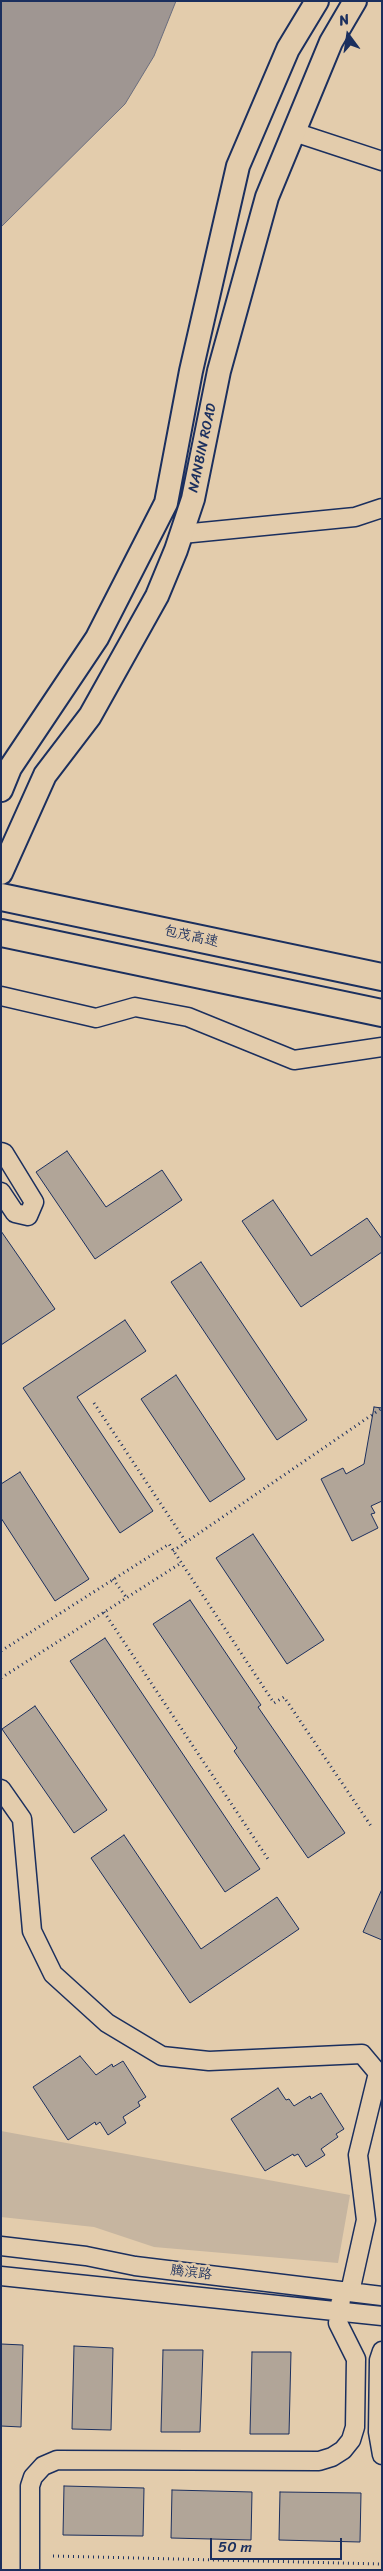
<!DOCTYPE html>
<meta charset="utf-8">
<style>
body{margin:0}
#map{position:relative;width:383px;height:2571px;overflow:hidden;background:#e3ccac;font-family:Sriracha,sans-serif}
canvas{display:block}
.frame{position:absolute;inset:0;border:2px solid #1b2f5e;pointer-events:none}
.north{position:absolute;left:323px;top:10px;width:50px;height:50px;-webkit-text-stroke:4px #e3ccac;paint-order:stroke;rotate:346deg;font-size:14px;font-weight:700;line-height:20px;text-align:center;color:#1b2f5e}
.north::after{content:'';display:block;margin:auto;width:18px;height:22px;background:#1b2f5e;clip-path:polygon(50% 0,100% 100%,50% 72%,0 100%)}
.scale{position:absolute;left:210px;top:2538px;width:132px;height:22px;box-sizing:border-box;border:2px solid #1b2f5e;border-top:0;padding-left:6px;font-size:15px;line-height:18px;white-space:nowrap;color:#1b2f5e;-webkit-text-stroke:4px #e3ccac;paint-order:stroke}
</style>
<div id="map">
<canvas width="383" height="2571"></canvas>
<div class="frame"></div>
<div class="north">N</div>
<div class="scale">50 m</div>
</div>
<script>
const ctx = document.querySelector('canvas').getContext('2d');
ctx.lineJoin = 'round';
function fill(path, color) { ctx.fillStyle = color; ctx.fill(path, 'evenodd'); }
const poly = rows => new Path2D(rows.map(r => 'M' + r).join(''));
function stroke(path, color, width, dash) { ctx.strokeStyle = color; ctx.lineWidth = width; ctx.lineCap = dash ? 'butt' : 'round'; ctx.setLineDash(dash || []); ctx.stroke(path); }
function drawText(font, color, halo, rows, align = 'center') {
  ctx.font = font + ' Sriracha,"LXGW WenKai TC",sans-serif'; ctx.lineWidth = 5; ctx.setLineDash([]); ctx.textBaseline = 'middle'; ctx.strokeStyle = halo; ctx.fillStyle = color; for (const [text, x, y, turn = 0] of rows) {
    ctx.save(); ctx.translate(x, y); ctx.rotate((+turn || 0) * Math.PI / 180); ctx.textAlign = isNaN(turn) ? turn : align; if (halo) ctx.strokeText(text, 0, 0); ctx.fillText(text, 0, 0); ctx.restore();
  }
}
fill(poly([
 [1,2131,350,2195,338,2263,154,2247,94,2227,1,2217]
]), '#c6b5a0');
const water = poly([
 [1,1,176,1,154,56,125,104,1,227,1,1]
]);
fill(water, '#9f9692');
stroke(water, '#6a6d7d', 1);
const building = poly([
 [67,1151,106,1207,162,1170,182,1200,95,1259,36,1172,67,1151],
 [273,1200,311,1256,367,1218,382,1239,382,1252,301,1307,242,1221,273,1200],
 [1,1231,55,1309,1,1345,1,1231],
 [201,1262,307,1420,277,1440,171,1282,201,1262],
 [125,1320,146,1351,77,1397,153,1511,120,1533,23,1388,125,1320],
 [176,1375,245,1479,210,1502,141,1399,176,1375],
 [374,1407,382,1408,382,1501,371,1506,375,1513,371,1514,378,1528,352,1541,321,1479,343,1468,346,1474,364,1464,374,1407],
 [20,1472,89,1579,55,1601,1,1518,1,1484,20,1472],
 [253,1534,324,1640,287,1664,216,1558,253,1534],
 [190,1600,261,1705,258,1707,345,1833,308,1858,234,1751,237,1748,153,1624,190,1600],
 [105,1638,260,1869,225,1892,70,1661,105,1638],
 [35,1706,107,1810,74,1833,2,1729,35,1706],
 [124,1835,201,1949,277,1897,299,1929,190,2003,91,1858,124,1835],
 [382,1889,382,1940,363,1932,382,1889],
 [80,2056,96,2075,112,2064,113,2067,123,2061,146,2097,138,2102,140,2106,123,2117,126,2123,108,2135,100,2122,96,2125,95,2122,68,2140,33,2087,80,2056],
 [278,2088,286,2100,289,2099,294,2106,310,2096,311,2099,321,2093,344,2129,336,2134,338,2137,321,2149,325,2155,306,2167,298,2154,294,2156,293,2154,265,2171,231,2119,278,2088],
 [1,2344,23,2345,21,2427,1,2426,1,2344],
 [74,2346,113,2348,111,2430,72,2429,74,2346],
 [163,2350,203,2350,200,2432,161,2432,163,2350],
 [252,2352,291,2352,289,2434,250,2434,252,2352],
 [64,2486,144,2488,143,2536,63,2535,64,2486],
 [172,2490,252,2492,251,2540,171,2538,172,2490],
 [280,2492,361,2493,360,2542,279,2540,280,2492]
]);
fill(building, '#b1a598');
stroke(building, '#1b2f5e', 1);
const minor = poly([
 [294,132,382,161],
 [182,534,355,517,382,508],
 [1,996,96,1018,135,1007,188,1017,294,1060,382,1047],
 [1,1152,4,1153,34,1202,28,1216,15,1213,1,1192],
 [1,1789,22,1819,32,1931,53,1974,107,2023,162,2056,209,2061,362,2054,378,2073,358,2155,366,2220,350,2292],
 [1,2246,86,2256,135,2266,382,2296],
 [1,2276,382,2316],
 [382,2351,379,2360,378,2432,382,2455],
 [30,2570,30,2486,33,2477,43,2466,57,2460,319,2461,332,2457,343,2450,351,2440,355,2427,356,2359,338,2323,342,2291]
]);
const major = poly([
 [1,790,10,768,97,638,166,503,191,371,238,166,288,49,317,1],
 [1,873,45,775,90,716,157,596,176,550,193,499,219,371,267,197,331,42,355,1]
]);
const highway = poly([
 [1,897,382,977],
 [1,933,382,1013]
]);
stroke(minor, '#1b2f5e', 21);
stroke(major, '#1b2f5e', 26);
stroke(highway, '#1b2f5e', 30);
stroke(poly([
 [94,1403,186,1542],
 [173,1551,382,1408],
 [113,1579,126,1597],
 [104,1612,268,1859],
 [1,1651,169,1544,274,1703,284,1697,371,1826],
 [1,1678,181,1563],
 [53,2556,382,2564]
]), '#1b2f5e', 3, [1, 4]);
stroke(minor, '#e3ccac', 18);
stroke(major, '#e3ccac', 22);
stroke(highway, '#e3ccac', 26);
drawText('14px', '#1b2f5e', '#e3ccac', [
 ["NANBIN ROAD",203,448,-78],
 ["包茂高速",191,937,12],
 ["腾滨路",191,2273,7]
]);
</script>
